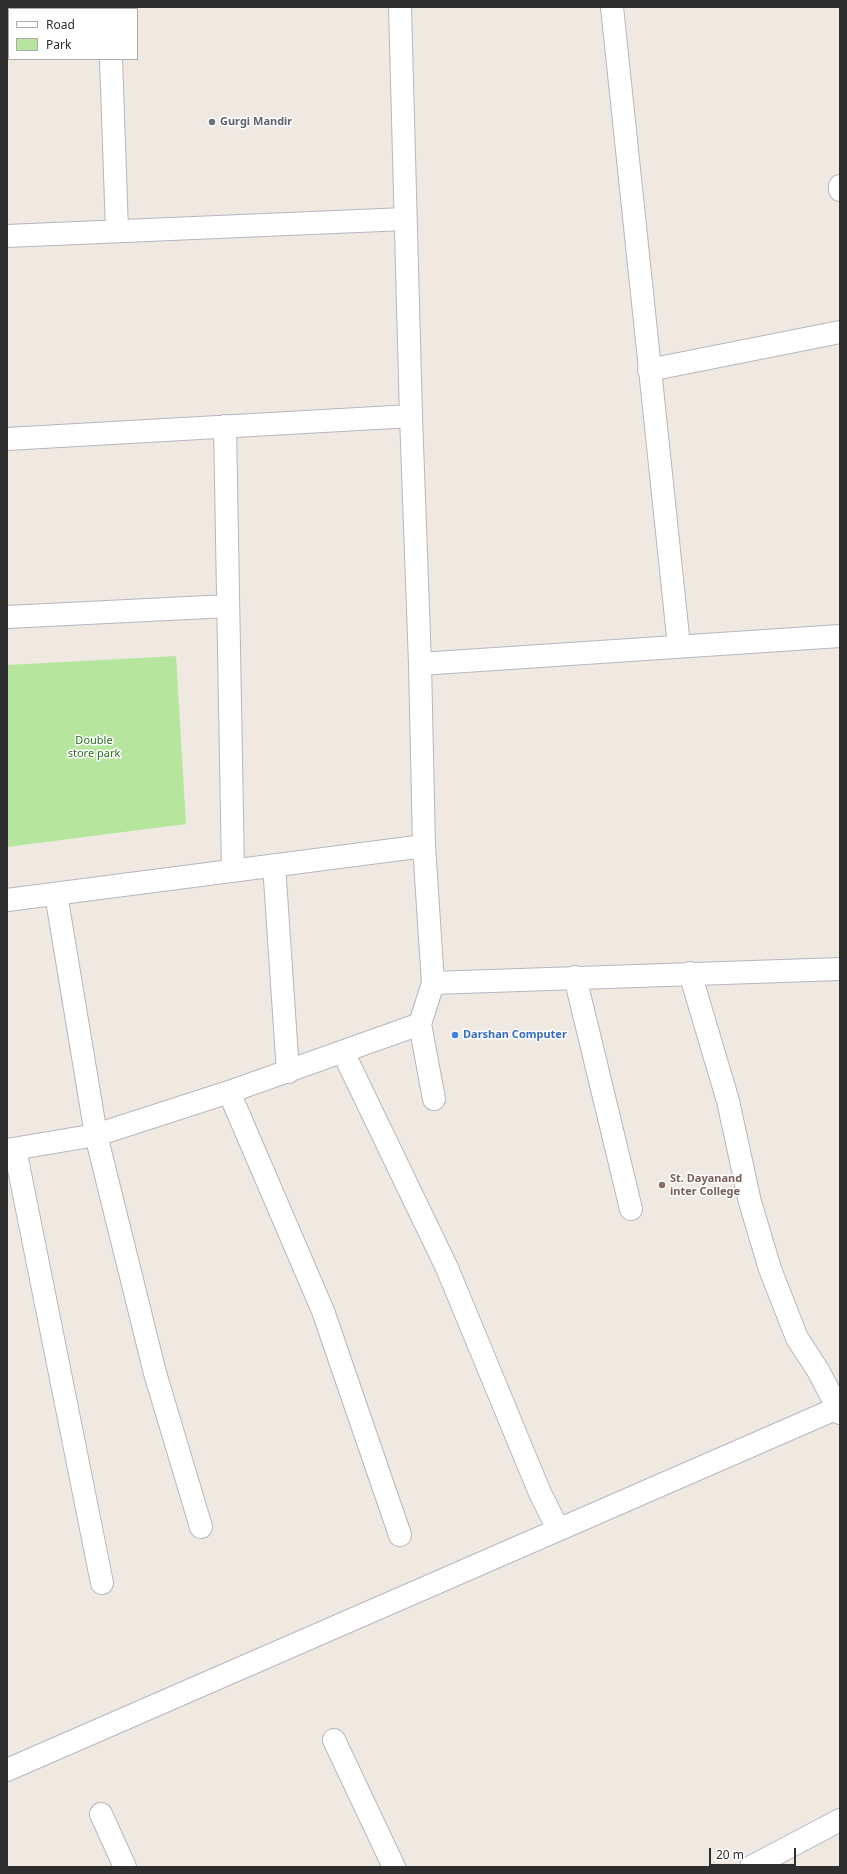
<!DOCTYPE html>
<style>
body{margin:0}
#map{position:relative;width:847px;height:1874px;overflow:hidden;background:#efe9e1;font-family:"Noto Sans",sans-serif}
canvas{display:block}
.frame{position:absolute;inset:0;border:8px solid #2e2e2e;pointer-events:none}
.legend{position:absolute;left:8px;top:8px;width:130px;height:52px;box-sizing:border-box;background:#fff;border:1px solid #ababab;margin:0;padding:5px 7px;list-style:none;font-size:12px;color:#2e2e2e}
.legend li{display:flex;align-items:center;gap:8px;height:20px}
.legend b{width:20px;border:1px solid #ababab}
.scale{position:absolute;left:709px;top:1848px;width:87px;height:18px;box-sizing:border-box;border:2px solid #2e2e2e;border-top:0;padding-left:5px;font-size:12px;line-height:14px;white-space:nowrap;color:#2e2e2e;-webkit-text-stroke:3px #fff;paint-order:stroke}
</style>
<div id="map">
<canvas width="847" height="1874"></canvas>
<div class="frame"></div>
<ul class="legend">
<li><b style="height:5px;background:#fff"></b>Road</li>
<li><b style="height:11px;background:#b6e59e"></b>Park</li>
</ul>
<div class="scale">20 m</div>
</div>
<script>
const ctx = document.querySelector('canvas').getContext('2d');
ctx.lineJoin = 'round';
function fill(path, color) { ctx.fillStyle = color; ctx.fill(path, 'evenodd'); }
const poly = rows => new Path2D(rows.map(r => 'M' + r).join(''));
function stroke(path, color, width, dash) { ctx.strokeStyle = color; ctx.lineWidth = width; ctx.lineCap = dash ? 'butt' : 'round'; ctx.setLineDash(dash || []); ctx.stroke(path); }
function drawText(font, color, halo, rows, align = 'center') {
  ctx.font = font + ' "Noto Sans",sans-serif'; ctx.lineWidth = 3; ctx.setLineDash([]); ctx.textBaseline = 'middle'; ctx.strokeStyle = halo; ctx.fillStyle = color; for (const [text, x, y, turn = 0] of rows) {
    ctx.save(); ctx.translate(x, y); ctx.rotate((+turn || 0) * Math.PI / 180); ctx.textAlign = isNaN(turn) ? turn : align; if (halo) ctx.strokeText(text, 0, 0); ctx.fillText(text, 0, 0); ctx.restore();
  }
}
fill(poly([
 [176,656,186,824,7,847,7,665]
]), '#b6e59e');
const minor = poly([
 [109,7,109,9],
 [612,7,679,646],
 [111,59,117,231],
 [840,186,840,190],
 [7,236,405,219],
 [649,370,840,332],
 [225,426,233,871],
 [7,439,411,416],
 [7,617,228,606],
 [420,664,840,636],
 [424,846,433,983,420,1024,434,1099],
 [274,865,288,1072],
 [56,894,96,1135,155,1373,201,1527],
 [7,900,424,846,420,664,411,416,400,7],
 [690,973,728,1101,750,1202,770,1269,797,1338,819,1372,840,1413],
 [575,977,631,1209],
 [433,983,840,969],
 [343,1052,447,1268,540,1493,558,1529],
 [229,1092,323,1311,400,1535],
 [15,1149,102,1583],
 [7,1150,96,1135,229,1092,420,1024],
 [334,1740,394,1867],
 [7,1770,840,1407],
 [101,1814,125,1867]
]);
const secondary = poly([
 [751,1867,840,1820]
]);
stroke(minor, '#b4b7c1', 24);
stroke(secondary, '#b4b7c1', 24);
stroke(minor, '#fff', 22);
stroke(secondary, '#fff', 22);
for (const [x, y, r, color] of [
 [212,122,4,"#6b7280"],
 [455,1035,4,"#3f7fe0"],
 [662,1185,4,"#8d6e63"]
]) { const dot = new Path2D(); dot.arc(x, y, r, 0, 2 * Math.PI); ctx.fillStyle = color; ctx.fill(dot); stroke(dot, '#fff', 1.5); }
drawText('bold 11px', '#5b616d', '#fff', [
 ["Gurgi Mandir",220,122]
], 'left');
drawText('11px', '#2c6e1b', '#fff', [
 ["Double",94,741],
 ["store park",94,754]
]);
drawText('bold 11px', '#366cbe', '#fff', [
 ["Darshan Computer",463,1035]
], 'left');
drawText('bold 11px', '#785e54', '#fff', [
 ["St. Dayanand",670,1179],
 ["inter College",670,1192]
], 'left');
</script>
